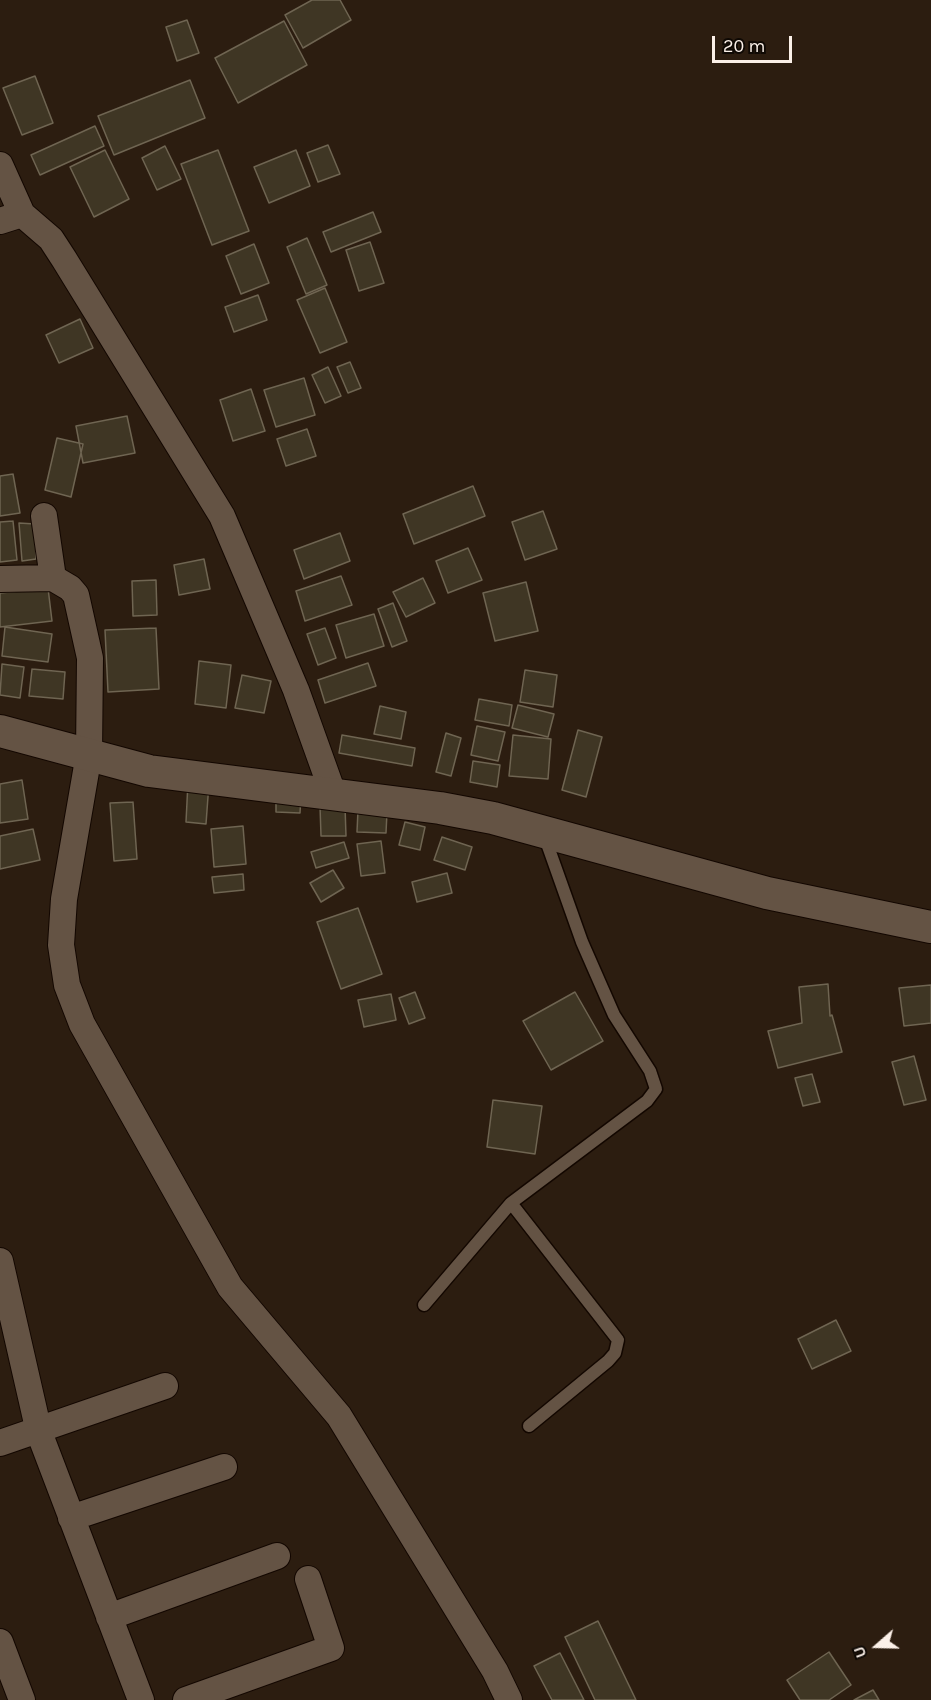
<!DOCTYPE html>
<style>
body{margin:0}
#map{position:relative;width:931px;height:1700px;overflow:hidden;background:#2c1d10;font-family:Karla,sans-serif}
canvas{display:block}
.north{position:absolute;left:847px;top:1616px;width:60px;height:60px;-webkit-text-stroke:4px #0f0904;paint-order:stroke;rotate:250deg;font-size:16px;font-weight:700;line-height:24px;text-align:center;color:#fbf0e8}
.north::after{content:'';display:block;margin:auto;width:21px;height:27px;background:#fbf0e8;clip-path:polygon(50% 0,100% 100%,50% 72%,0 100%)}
.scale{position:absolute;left:712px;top:36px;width:80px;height:27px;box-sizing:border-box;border:3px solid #fbf0e8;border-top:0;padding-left:8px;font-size:18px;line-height:21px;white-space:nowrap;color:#fbf0e8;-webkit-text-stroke:4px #0f0904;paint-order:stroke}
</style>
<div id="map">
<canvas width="931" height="1700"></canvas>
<div class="north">U</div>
<div class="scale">20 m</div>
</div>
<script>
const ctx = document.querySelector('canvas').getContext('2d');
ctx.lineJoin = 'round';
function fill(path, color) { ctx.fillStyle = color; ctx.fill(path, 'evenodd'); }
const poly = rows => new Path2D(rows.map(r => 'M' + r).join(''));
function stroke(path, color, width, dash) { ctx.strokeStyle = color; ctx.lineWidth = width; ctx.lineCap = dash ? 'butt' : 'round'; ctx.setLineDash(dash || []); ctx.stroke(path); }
const building = poly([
 [312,0,340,0,351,20,303,48,285,15,312,0],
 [187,20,199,53,177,61,166,27,187,20],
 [284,21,307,65,238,103,215,58,284,21],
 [35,76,53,123,22,135,3,88,35,76],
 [190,80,205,118,114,155,98,116,190,80],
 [95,126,104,146,40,175,31,155,95,126],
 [328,145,340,174,318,182,307,153,328,145],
 [165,146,181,179,157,190,142,158,165,146],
 [105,150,129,199,94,217,70,167,105,150],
 [218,150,249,231,212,245,181,164,218,150],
 [296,150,310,186,269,203,254,167,296,150],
 [373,212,381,232,331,252,323,232,373,212],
 [307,238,327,285,306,294,287,247,307,238],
 [370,242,384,283,359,291,346,250,370,242],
 [254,244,269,283,241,294,226,256,254,244],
 [325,288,347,342,320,353,297,300,325,288],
 [258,295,267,320,234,332,225,307,258,295],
 [80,319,93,348,59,363,46,335,80,319],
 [350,362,361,388,348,393,337,367,350,362],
 [328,367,341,396,325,403,312,375,328,367],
 [304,378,315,415,276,427,264,390,304,378],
 [251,389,265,431,233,441,220,400,251,389],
 [127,416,135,453,83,463,76,426,127,416],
 [307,429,316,456,286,466,277,439,307,429],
 [57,438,83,444,71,497,45,490,57,438],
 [13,474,20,513,0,516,0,476,13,474],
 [473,486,485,516,414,544,403,514,473,486],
 [543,511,557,549,525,560,512,522,543,511],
 [13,521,17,560,0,562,0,522,13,521],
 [19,523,35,524,36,559,22,561,19,523],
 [340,533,350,561,304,579,294,550,340,533],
 [468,548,482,580,448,593,436,561,468,548],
 [204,559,210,589,179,595,174,565,204,559],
 [341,576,352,605,305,621,296,591,341,576],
 [423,578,435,603,406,617,393,592,423,578],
 [156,580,157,615,133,616,132,581,156,580],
 [526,582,538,631,495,641,483,593,526,582],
 [48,588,52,621,0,627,0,593,48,588],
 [393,603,407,641,392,647,378,609,393,603],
 [374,614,384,646,346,658,336,625,374,614],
 [5,627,52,634,48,662,2,656,5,627],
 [156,628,159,689,108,692,105,630,156,628],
 [325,628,336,658,318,665,307,634,325,628],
 [199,661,231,665,226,708,195,704,199,661],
 [368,663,376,686,325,703,318,680,368,663],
 [2,664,24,667,20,698,0,695,2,664],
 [32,669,65,672,63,699,29,696,32,669],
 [525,670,557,675,553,707,520,702,525,670],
 [242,675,271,681,264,713,235,708,242,675],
 [479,699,512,705,509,726,475,720,479,699],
 [518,705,554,714,548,737,512,728,518,705],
 [380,706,406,712,401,739,374,734,380,706],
 [477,726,505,732,498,761,471,755,477,726],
 [578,730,602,737,586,797,562,790,578,730],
 [446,733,461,738,451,776,436,772,446,733],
 [342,735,415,748,412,766,339,753,342,735],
 [513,735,551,739,548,779,509,776,513,735],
 [473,761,500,765,497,787,470,782,473,761],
 [22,780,28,819,0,823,0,784,22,780],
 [188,782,209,783,206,824,186,822,188,782],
 [276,795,301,796,300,813,276,812,276,795],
 [133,802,137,859,114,861,110,803,133,802],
 [320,806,345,806,346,836,321,836,320,806],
 [358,810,387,812,386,833,357,832,358,810],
 [405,822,425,827,420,850,399,845,405,822],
 [243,826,246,864,214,867,211,829,243,826],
 [33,829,40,860,0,869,0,836,33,829],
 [442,837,472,847,465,870,434,860,442,837],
 [381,841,385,873,361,876,357,844,381,841],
 [344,842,349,858,316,868,311,852,344,842],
 [333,870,344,888,321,902,310,883,333,870],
 [447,873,452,893,417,902,412,882,447,873],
 [243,874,244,890,214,893,212,877,243,874],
 [358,908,382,974,341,989,317,922,358,908],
 [828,984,830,1016,832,1015,842,1052,778,1068,768,1031,802,1023,799,987,828,984],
 [931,985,931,1023,904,1026,899,988,931,985],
 [415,992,425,1018,409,1024,399,998,415,992],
 [575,992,603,1041,551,1070,523,1021,575,992],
 [391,994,396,1020,364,1027,358,1000,391,994],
 [914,1056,926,1100,904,1105,892,1062,914,1056],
 [812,1074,820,1102,803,1106,795,1078,812,1074],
 [493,1100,542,1106,535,1154,487,1147,493,1100],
 [836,1320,851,1351,812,1369,798,1339,836,1320],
 [598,1621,636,1700,595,1700,565,1637,598,1621],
 [829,1652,851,1685,829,1700,800,1700,787,1680,829,1652],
 [560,1653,584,1700,552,1700,534,1666,560,1653],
 [873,1690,879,1700,854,1700,873,1690]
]);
fill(building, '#3f3624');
stroke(building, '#6f6552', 1.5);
const service = poly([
 [511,1203,618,1340,615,1353,608,1361,529,1426],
 [424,1305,511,1203,647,1101,656,1089,650,1071,614,1015,582,942,544,835]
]);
const minor = poly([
 [0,165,22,214,51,239,64,259,222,516,296,690,334,796],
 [0,221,22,214],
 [44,516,53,578],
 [0,579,53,578,70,588,76,595,90,658,89,754,64,899,61,945,67,985,82,1024,230,1287,339,1416,495,1671,509,1700],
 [0,1261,39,1432,141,1700],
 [0,1443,165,1386],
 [71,1518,224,1467],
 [109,1617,277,1556],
 [0,1642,22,1700],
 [186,1700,331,1648,308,1579]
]);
const tertiary = poly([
 [0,731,149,771,440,808,493,818,767,893,931,927]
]);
stroke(service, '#130700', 15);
stroke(minor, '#130700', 28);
stroke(tertiary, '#130700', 34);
stroke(service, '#645344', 12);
stroke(minor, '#645344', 26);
stroke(tertiary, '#645344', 32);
</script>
